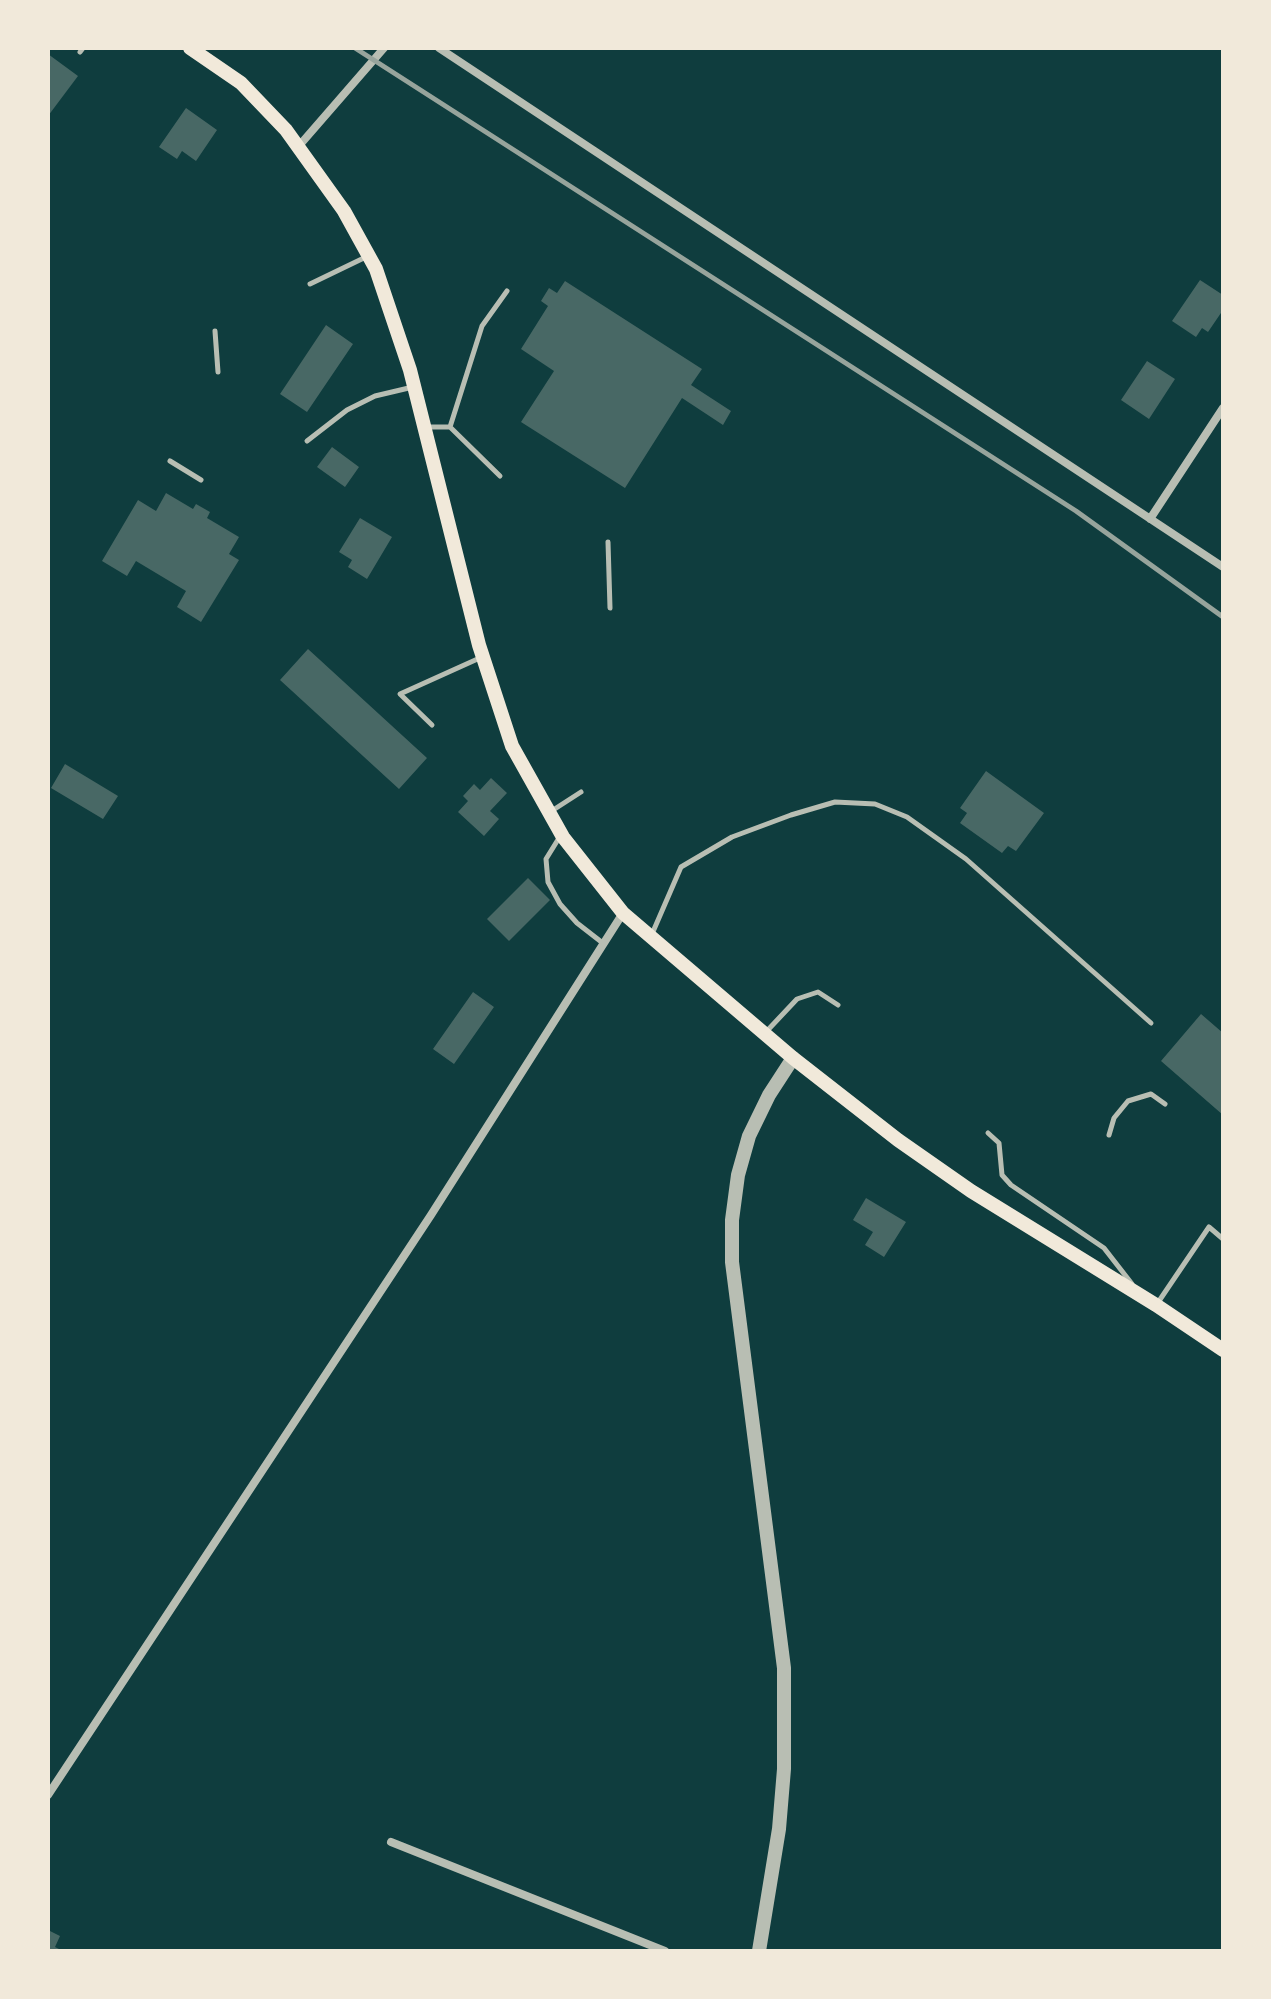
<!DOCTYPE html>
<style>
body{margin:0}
#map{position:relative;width:1271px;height:1999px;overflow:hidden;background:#0f3d3e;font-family:"Alegreya Sans",sans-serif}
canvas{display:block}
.frame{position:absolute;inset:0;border:50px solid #f1e9da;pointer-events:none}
</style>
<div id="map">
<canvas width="1271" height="1999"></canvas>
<div class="frame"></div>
</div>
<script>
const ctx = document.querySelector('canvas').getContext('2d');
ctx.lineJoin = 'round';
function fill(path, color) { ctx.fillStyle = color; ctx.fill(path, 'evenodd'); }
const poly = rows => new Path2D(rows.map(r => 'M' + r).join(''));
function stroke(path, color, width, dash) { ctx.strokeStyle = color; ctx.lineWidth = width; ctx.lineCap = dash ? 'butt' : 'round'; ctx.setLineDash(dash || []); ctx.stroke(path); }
fill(poly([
 [48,54,78,76,48,116],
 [186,108,217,130,196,161,182,151,177,159,159,147],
 [1200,280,1223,295,1223,310,1208,332,1202,328,1196,337,1172,321],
 [565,281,702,369,691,385,731,411,723,425,682,398,625,488,521,422,554,371,521,349,548,306,541,301,549,288,557,293],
 [326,325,353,344,307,412,280,394],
 [1147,361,1175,379,1149,419,1121,400],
 [332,447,359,467,345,487,317,467],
 [166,493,193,509,196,504,210,512,207,518,239,537,229,554,239,560,201,622,177,607,186,591,136,561,127,576,102,561,138,500,156,511],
 [360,518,392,537,367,579,348,567,352,560,339,552],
 [308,649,427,758,399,789,280,680],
 [65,764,118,796,103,819,51,788],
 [986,771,1044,813,1016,851,1008,846,1002,853,960,823,967,813,960,808],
 [491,778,507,793,490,811,499,819,484,836,458,812,468,801,463,796,474,784,480,790],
 [528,878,550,900,509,941,487,919],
 [473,992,494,1007,454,1064,433,1049],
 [1201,1014,1223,1033,1223,1115,1161,1061],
 [866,1198,906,1222,884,1257,865,1245,873,1232,853,1220],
 [48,1930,60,1936,55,1947,63,1951,48,1951]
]), '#486865');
stroke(poly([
 [80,52,83,48],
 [310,284,368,256],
 [215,331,218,372],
 [425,427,450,427,500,476],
 [450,427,482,326,507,291],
 [307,441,347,410,375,396,413,387],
 [170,461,201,480],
 [608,542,610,608],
 [432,725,400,694,482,657],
 [550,812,581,792],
 [559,838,546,859,548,882,560,904,577,923,604,944],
 [652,934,681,867,732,837,791,815,835,802,875,804,907,817,966,859,1151,1023],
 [765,1033,797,999,818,992,838,1005],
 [988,1133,999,1143,1002,1175,1011,1185,1104,1248,1132,1284],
 [1109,1135,1114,1118,1128,1101,1151,1094,1165,1104],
 [1157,1304,1209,1227,1223,1239]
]), '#b8beb3', 5);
stroke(poly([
 [439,48,1223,567],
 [298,147,384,48],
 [1150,519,1223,408],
 [48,1795,431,1215,623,913],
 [391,1842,665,1951]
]), '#b8beb3', 8);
stroke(poly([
 [759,1951,779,1829,784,1769,784,1668,732,1262,732,1220,738,1175,749,1136,769,1095,793,1058]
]), '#b8beb3', 14);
stroke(poly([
 [190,48,241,83,286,130,344,211,376,269,410,370,479,645,512,746,563,837,623,913,793,1058,898,1140,971,1191,1156,1305,1223,1350]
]), '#f1e9da', 14);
stroke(poly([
 [355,48,1076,511,1223,617]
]), '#97a49c', 5);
</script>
